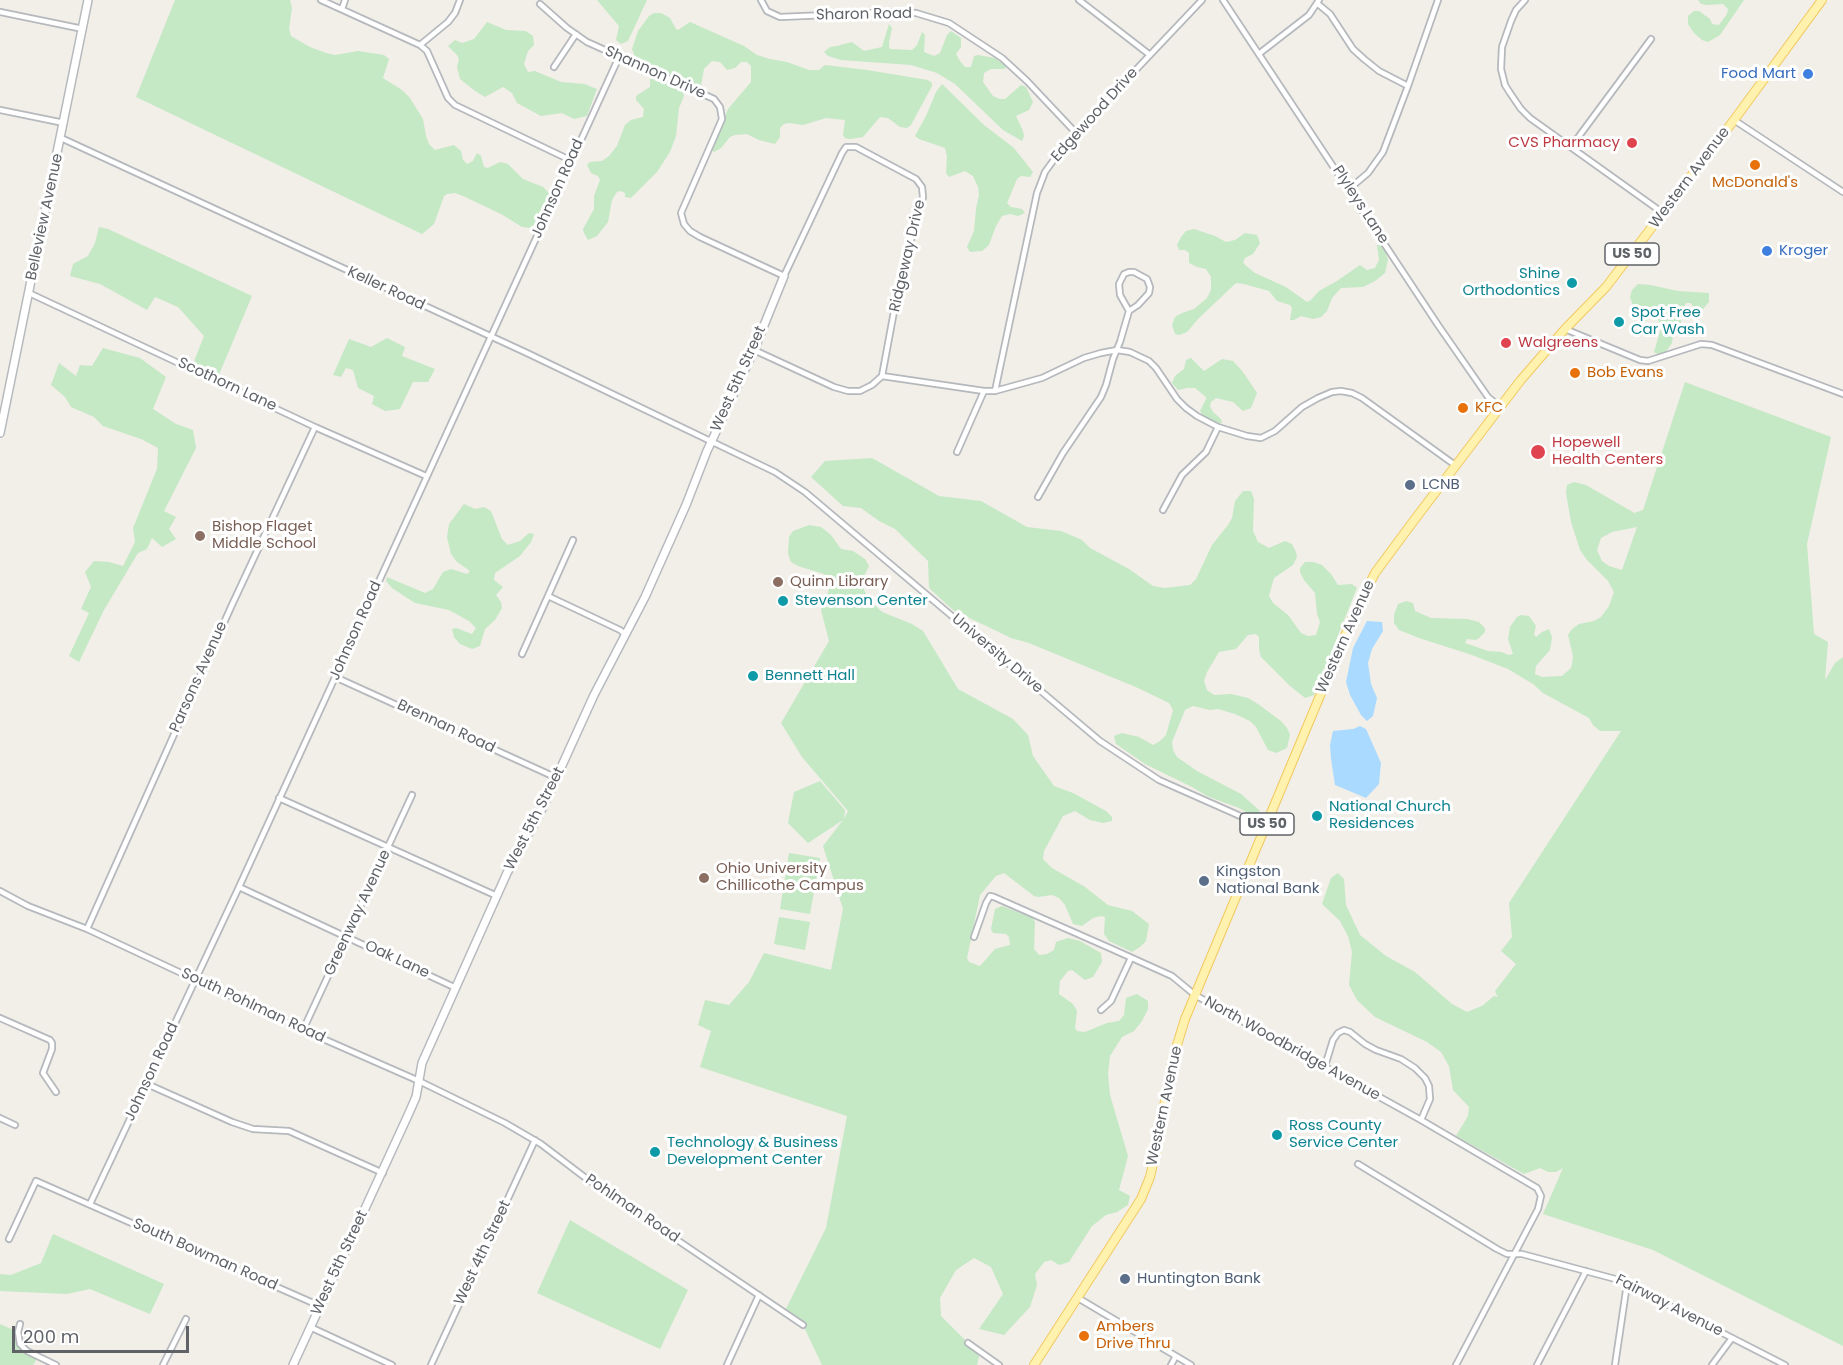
<!DOCTYPE html>
<style>
body{margin:0}
#map{position:relative;width:1843px;height:1365px;overflow:hidden;background:#f1efe8;font-family:Poppins,sans-serif}
canvas{display:block}
.scale{position:absolute;left:12px;top:1326px;width:177px;height:27px;box-sizing:border-box;border:3px solid #5f6368;border-top:0;padding-left:8px;font-size:18px;line-height:21px;white-space:nowrap;color:#5f6368;-webkit-text-stroke:4px #fff;paint-order:stroke}
</style>
<div id="map">
<canvas width="1843" height="1365"></canvas>
<div class="scale">200 m</div>
</div>
<script>
const ctx = document.querySelector('canvas').getContext('2d');
ctx.lineJoin = 'round';
function fill(path, color) { ctx.fillStyle = color; ctx.fill(path, 'evenodd'); }
const poly = rows => new Path2D(rows.map(r => 'M' + r).join(''));
function stroke(path, color, width, dash) { ctx.strokeStyle = color; ctx.lineWidth = width; ctx.lineCap = dash ? 'butt' : 'round'; ctx.setLineDash(dash || []); ctx.stroke(path); }
function drawText(font, color, halo, rows, align = 'center') {
  ctx.font = font + ' Poppins,sans-serif'; ctx.lineWidth = 6; ctx.setLineDash([]); ctx.textBaseline = 'middle'; ctx.strokeStyle = halo; ctx.fillStyle = color; for (const [text, x, y, turn = 0] of rows) {
    ctx.save(); ctx.translate(x, y); ctx.rotate((+turn || 0) * Math.PI / 180); ctx.textAlign = isNaN(turn) ? turn : align; if (halo) ctx.strokeText(text, 0, 0); ctx.fillText(text, 0, 0); ctx.restore();
  }
}
fill(poly([
 [175,0,290,0,292,8,289,29,291,36,310,47,326,53,335,55,358,51,384,55,389,59,383,78,402,90,410,98,423,119,426,136,429,144,435,150,454,145,461,151,463,160,467,164,473,161,477,153,481,156,484,167,488,168,500,162,508,164,523,179,543,187,549,193,547,205,536,223,530,228,522,227,501,214,463,196,455,193,447,194,444,196,434,224,422,234,136,97],
 [597,0,647,0,628,41,621,44,616,40,619,26],
 [1698,0,1744,0,1720,35,1708,42,1702,40,1694,33,1688,24,1688,16,1694,11,1699,11,1710,19,1712,24,1719,25,1727,14,1728,9,1723,4,1707,5,1701,4],
 [654,13,661,13,670,18,676,29,678,30,690,22,744,46,757,55,770,59,787,62,809,70,819,70,825,65,867,70,928,80,932,83,932,86,911,125,907,128,900,127,888,118,880,117,863,137,850,139,845,138,843,135,845,120,826,118,803,125,789,123,784,124,780,128,780,137,775,144,759,140,747,134,735,135,730,137,721,148,714,152,711,150,712,148,728,109,751,82,751,66,747,62,741,62,735,68,727,70,720,62,712,61,704,69,701,85,697,88,691,87,667,72,644,64,636,59,632,49,638,31,649,16],
 [487,22,506,30,526,31,533,36,534,45,528,51,524,64,528,72,535,71,561,82,584,84,597,89,587,116,574,119,562,113,541,116,517,103,512,93,503,87,485,97,475,91,460,79,457,67,459,59,457,55,448,46,455,40,462,43,474,39],
 [889,24,892,28,889,42,889,48,891,49,912,50,917,45,922,32,925,35,924,52,934,56,940,53,947,35,951,31,961,38,961,47,956,54,960,61,965,67,971,67,974,56,978,55,995,58,1006,66,1005,69,991,69,984,73,983,82,993,96,1000,99,1005,99,1021,85,1026,87,1033,102,1029,110,1016,116,1023,131,1024,136,1022,141,1003,130,955,84,937,73,911,65,841,60,828,56,824,52,830,47,837,46,852,42,864,51,882,47],
 [653,76,683,92,684,96,679,108,676,136,670,152,657,172,631,198,625,197,625,193,621,191,617,192,612,200,608,222,597,236,588,240,584,233,583,229,594,209,594,196,600,180,598,176,591,173,587,165,590,162,602,161,609,156,617,146,625,125,631,120,643,117,644,109,636,100,636,96,650,87,650,79],
 [942,84,984,125,1014,148,1033,172,1030,177,1021,176,1017,179,1007,203,1011,207,1022,209,1025,213,1018,216,1010,214,1002,216,996,226,989,245,982,251,970,252,967,247,974,231,976,209,979,195,978,187,973,176,965,171,949,177,946,173,947,156,945,148,919,139,915,136,927,114,936,92],
 [99,227,108,229,252,296,218,377,193,364,204,336,178,307,155,297,147,310,100,284,70,276,73,264,88,256,95,243],
 [1194,229,1215,236,1226,242,1235,240,1245,233,1257,235,1260,243,1253,254,1245,258,1243,262,1245,265,1255,273,1286,287,1307,302,1311,300,1319,291,1337,281,1360,265,1367,270,1375,268,1379,260,1377,245,1383,243,1388,260,1385,273,1375,281,1363,287,1341,288,1332,298,1327,311,1321,317,1313,319,1301,316,1294,320,1290,320,1292,308,1290,305,1277,301,1269,291,1244,284,1236,283,1199,318,1187,332,1179,335,1175,334,1172,325,1175,317,1182,313,1194,309,1207,298,1211,290,1211,277,1206,269,1197,267,1189,263,1189,253,1185,250,1179,250,1177,245,1181,237,1186,231],
 [1638,284,1650,285,1678,291,1709,293,1709,302,1702,310,1696,312,1691,303,1686,303,1681,314,1681,326,1673,334,1672,343,1665,353,1658,354,1654,352,1661,328,1658,319,1655,318,1649,319,1642,323,1639,323,1637,317,1630,297,1632,290],
 [387,338,405,347,402,356,435,369,428,382,413,382,400,409,385,411,372,404,374,396,358,388,353,370,346,368,341,377,333,375,349,339,371,347],
 [103,348,140,358,166,377,153,409,176,424,193,430,196,448,164,511,176,517,169,529,176,539,162,547,152,538,147,549,138,553,104,610,79,662,69,656,89,613,81,609,91,587,85,572,94,561,109,562,123,566,135,542,133,528,157,469,158,448,141,439,103,426,94,417,71,407,65,397,51,385,59,363,76,376,80,365,92,366],
 [1191,358,1204,371,1222,359,1233,361,1243,372,1257,393,1251,408,1243,411,1233,402,1216,398,1211,402,1210,406,1213,412,1221,419,1222,423,1216,424,1202,414,1200,411,1206,399,1206,397,1195,388,1187,388,1178,390,1172,383,1175,376,1184,369,1186,360],
 [1685,382,1831,437,1807,544,1814,634,1828,642,1825,680,1835,663,1843,657,1843,1346,1653,1250,1543,1214,1563,1168,1556,1172,1548,1172,1540,1168,1524,1174,1456,1136,1468,1116,1469,1107,1453,1090,1449,1066,1441,1052,1427,1042,1375,1017,1357,1000,1349,985,1352,952,1348,936,1340,921,1322,904,1331,878,1338,873,1344,879,1346,905,1360,935,1386,956,1415,972,1452,1004,1467,1012,1482,1006,1494,996,1498,997,1495,991,1516,964,1501,951,1512,937,1509,903,1621,731,1600,731,1593,725,1589,718,1543,693,1533,684,1508,669,1472,655,1419,638,1399,630,1394,623,1394,615,1398,604,1406,601,1413,603,1415,611,1431,618,1467,619,1479,622,1485,628,1485,632,1479,638,1476,640,1467,639,1465,643,1488,651,1501,652,1509,655,1513,654,1508,639,1510,627,1517,617,1521,615,1529,616,1536,626,1534,634,1536,637,1542,632,1549,629,1552,637,1550,650,1536,666,1535,674,1542,677,1562,676,1571,668,1572,664,1573,656,1568,635,1572,629,1579,624,1594,621,1601,617,1609,606,1614,592,1608,581,1587,560,1580,550,1571,522,1566,493,1567,485,1574,482,1586,485,1631,511,1634,513,1643,510],
 [1637,527,1622,570,1609,566,1602,561,1597,550,1601,538,1612,532],
 [872,458,939,496,981,501,1027,527,1061,531,1082,540,1090,548,1129,569,1153,586,1165,588,1190,585,1196,579,1212,545,1228,525,1232,518,1235,501,1243,491,1251,491,1254,499,1253,531,1258,542,1269,548,1285,541,1292,544,1296,552,1297,557,1293,565,1274,578,1269,596,1273,603,1288,615,1301,633,1308,636,1316,635,1320,622,1317,614,1315,593,1304,580,1300,572,1300,568,1305,562,1313,562,1322,565,1331,574,1338,585,1352,584,1357,588,1314,695,1305,698,1289,685,1261,657,1259,649,1259,637,1256,634,1248,635,1236,649,1219,652,1207,672,1204,681,1207,690,1214,695,1231,694,1248,698,1258,704,1281,721,1287,728,1290,735,1287,748,1276,753,1268,750,1256,727,1250,721,1235,714,1218,709,1210,710,1193,706,1185,710,1172,742,1173,750,1177,757,1197,771,1241,794,1260,811,1253,816,1239,808,1207,796,1192,787,1145,764,1116,744,1114,736,1122,733,1139,737,1153,745,1160,741,1166,735,1173,710,1169,703,1138,688,1029,643,1011,638,953,610,929,588,928,561,895,529,879,521,861,508,843,506,811,477,825,461],
 [464,504,475,509,484,507,491,511,502,539,508,545,520,541,529,533,534,534,531,542,520,556,495,573,494,580,503,587,496,595,501,602,502,608,495,620,485,629,480,646,472,649,460,644,454,637,452,629,456,628,472,634,476,628,469,621,449,610,415,603,392,588,386,581,387,577,425,593,433,589,443,572,451,569,467,574,470,571,456,561,451,554,447,537,449,524],
 [809,525,821,527,831,535,841,549,853,551,865,559,869,566,864,576,864,590,870,600,882,612,912,624,923,631,958,689,1013,719,1028,735,1033,756,1054,786,1073,793,1106,811,1112,817,1112,821,1103,823,1090,820,1075,811,1063,816,1044,851,1043,859,1052,868,1085,887,1108,905,1132,911,1149,924,1146,941,1140,947,1132,952,1109,941,1104,934,1105,917,1101,916,1093,918,1082,926,1073,924,1065,905,1059,898,1052,895,1038,897,1034,896,1004,873,996,876,980,895,967,958,969,962,980,966,995,949,1010,945,1009,937,1006,934,993,933,991,929,995,909,1002,906,1033,918,1035,922,1034,949,1039,955,1047,954,1054,950,1056,942,1068,938,1080,941,1101,953,1102,962,1093,977,1085,980,1072,970,1068,971,1060,981,1059,994,1073,1004,1077,1011,1075,1028,1077,1031,1085,1032,1107,1023,1119,1021,1124,1015,1126,998,1137,994,1148,1001,1148,1009,1142,1021,1134,1031,1122,1037,1110,1056,1108,1074,1110,1095,1128,1156,1119,1190,1130,1196,1128,1205,1117,1212,1106,1215,1092,1226,1069,1262,1059,1265,1051,1260,1044,1262,1035,1274,1037,1285,1030,1307,1004,1335,979,1329,1003,1294,991,1267,974,1258,956,1270,940,1298,941,1316,968,1343,980,1352,977,1365,822,1365,803,1325,784,1313,826,1228,847,1116,700,1067,711,1031,698,1025,705,1000,729,1005,749,982,764,953,831,970,843,909,823,846,843,820,808,843,788,823,794,792,820,781,845,810,844,819,848,811,802,757,781,723,829,641,821,610,830,587,831,579,824,574,798,566,791,562,788,554,789,537,793,531],
 [789,853,820,858,810,914,780,909],
 [779,917,810,922,805,950,774,944],
 [570,1220,688,1290,660,1349,537,1293],
 [53,1234,164,1284,150,1314,90,1289,67,1294,0,1291,0,1274,11,1275,41,1263],
 [0,1324,18,1332,20,1344,38,1357,33,1365,0,1365]
]), '#c5e8c5');
fill(poly([
 [1367,621,1382,622,1383,631,1372,649,1368,663,1371,684,1377,698,1373,716,1367,721,1361,715,1350,695,1346,682,1353,648],
 [1360,726,1366,729,1381,763,1379,784,1366,798,1335,785,1331,759,1330,745,1333,731,1353,729]
]), '#aadaff');
const street = poly([
 [321,0,420,45,427,51,448,98,455,105,570,160],
 [761,0,767,11,780,17,899,12,916,13,949,23,1002,58,1027,81,1076,133],
 [1079,0,1150,55],
 [1223,0,1438,325,1488,397,1500,407],
 [1525,0,1516,10,1511,21,1502,47,1501,69,1505,85,1510,93,1521,109,1530,118,1663,213],
 [540,4,567,28,587,42,714,99,720,107,722,119,681,213,684,224,690,231,700,237,784,276,842,153,846,147,856,147,916,179,922,187,923,197,900,279,882,376],
 [1318,4,1330,14,1353,49,1364,59,1379,71,1408,86],
 [342,9,345,0],
 [0,12,83,29],
 [420,45,448,22,455,13,460,0],
 [1260,53,1309,15,1319,0],
 [554,67,576,34],
 [0,110,64,123],
 [1734,120,1843,192],
 [61,138,527,353,775,472,805,492,1100,741,1159,780,1265,827],
 [1571,147,1651,39],
 [1349,189,1368,173,1383,152,1408,86,1438,0],
 [29,293,315,427,426,476],
 [1565,329,1640,360,1648,361,1701,344,1712,345,1843,394],
 [754,350,834,387,848,391,860,391,872,385,882,376,984,391,995,391,1042,378,1084,358,1101,353,1117,350,1130,352,1149,361,1156,368,1177,399,1186,408,1197,416,1218,427,1247,436,1261,438,1275,431,1302,407,1318,398,1332,392,1341,391,1352,393,1362,398,1455,465],
 [995,391,1037,193,1045,172,1058,154,1076,133,1202,0],
 [957,452,984,391],
 [1038,497,1063,453,1101,397,1106,385,1113,359,1120,342,1129,311,1138,305,1149,293,1150,287,1147,279,1134,272,1129,272,1124,274,1119,284,1120,295,1129,311],
 [1163,510,1182,475,1206,452,1218,427],
 [548,596,620,630,626,635],
 [522,654,573,540],
 [335,677,557,778],
 [279,798,497,896],
 [239,887,456,988],
 [0,891,28,906,87,929,303,1030,419,1081,505,1123,541,1144,587,1179,803,1325],
 [87,929,231,607,315,427],
 [974,937,986,903,990,896,994,897,1112,949,1172,976,1195,995,1421,1120,1537,1188,1541,1196,1538,1209,1456,1365],
 [1101,1010,1111,1001,1131,958],
 [0,1018,50,1040,52,1043,52,1049,43,1073,56,1092],
 [303,1030,412,795],
 [1325,1066,1333,1040,1338,1033,1344,1030,1350,1032,1365,1044,1376,1050,1401,1059,1415,1068,1425,1078,1429,1086,1430,1099,1421,1120],
 [147,1084,232,1122,253,1129,289,1131,383,1173],
 [0,1118,15,1125],
 [1358,1164,1497,1249,1507,1254,1522,1254,1619,1280,1785,1365],
 [90,1204,239,887,619,57],
 [9,1239,36,1181,320,1306],
 [1078,1298,1191,1365],
 [20,1324,18,1332,20,1344,27,1351,56,1365],
 [310,1327,392,1365],
 [968,1343,999,1365],
 [163,1365,186,1319],
 [431,1365,535,1140],
 [727,1365,759,1295],
 [1171,1365,1176,1356],
 [1537,1365,1586,1271],
 [1615,1365,1627,1284],
 [1712,1365,1732,1338]
]);
const secondary = poly([
 [0,433,88,0],
 [293,1365,409,1113,416,1097,422,1063,507,873,544,805,594,695,645,597,686,505,707,451,754,350,784,276]
]);
const primary = poly([
 [1034,1365,1141,1199,1150,1177,1155,1155,1173,1058,1185,1019,1352,619,1375,573,1415,519,1520,381,1565,329,1606,287,1734,120,1822,0]
]);
stroke(street, '#b5b8bc', 8);
stroke(secondary, '#b6babf', 10);
stroke(primary, '#f2c960', 10);
stroke(street, '#fff', 4.5);
stroke(secondary, '#fff', 7);
stroke(primary, '#fff2af', 8);
for (const [x, y, r, color] of [
 [1808,74,6,"#3f7fe0"],
 [1632,143,6,"#e0444e"],
 [1755,165,6,"#e8710a"],
 [1767,251,6,"#3f7fe0"],
 [1572,283,6,"#0f9aa8"],
 [1619,322,6,"#0f9aa8"],
 [1506,343,6,"#e0444e"],
 [1575,373,6,"#e8710a"],
 [1463,408,6,"#e8710a"],
 [1538,452,8,"#e0444e"],
 [1410,485,6,"#5c6f8a"],
 [200,536,6,"#8d6e63"],
 [778,582,6,"#8d6e63"],
 [783,601,6,"#0f9aa8"],
 [753,676,6,"#0f9aa8"],
 [1317,816,6,"#0f9aa8"],
 [704,878,6,"#8d6e63"],
 [1204,881,6,"#5c6f8a"],
 [1277,1135,6,"#0f9aa8"],
 [655,1152,6,"#0f9aa8"],
 [1125,1279,6,"#5c6f8a"],
 [1084,1336,6,"#e8710a"]
]) { const dot = new Path2D(); dot.arc(x, y, r, 0, 2 * Math.PI); ctx.fillStyle = color; ctx.fill(dot); stroke(dot, '#fff', 2); }
for (const [x, y, w] of [
 [1632,254,54],
 [1267,824,54]
]) { const box = new Path2D(); box.roundRect(x - w / 2, y - 11, w, 22, 4.5); ctx.fillStyle = '#fff'; ctx.fill(box); stroke(box, '#5f6368', 1.5); }
drawText('bold 14px', '#5f6368', null, [
 ["US 50",1632,254],
 ["US 50",1267,824]
]);
drawText('15px', '#5f6368', '#fff', [
 ["Sharon Road",864,15,-1],
 ["Shannon Drive",655,73,24],
 ["Edgewood Drive",1095,115,-48],
 ["Western Avenue",1690,178,-53],
 ["Johnson Road",558,189,-66],
 ["Plyleys Lane",1360,205,57],
 ["Belleview Avenue",45,217,-78],
 ["Ridgeway Drive",908,256,-77],
 ["Keller Road",386,289,25],
 ["West 5th Street",739,379,-66],
 ["Scothorn Lane",227,385,25],
 ["Johnson Road",356,631,-66],
 ["Western Avenue",1346,637,-66],
 ["University Drive",997,654,40],
 ["Parsons Avenue",199,677,-66],
 ["Brennan Road",446,727,25],
 ["West 5th Street",535,819,-63],
 ["Greenway Avenue",358,913,-65],
 ["Oak Lane",397,960,25],
 ["South Pohlman Road",253,1006,25],
 ["North Woodbridge Avenue",1292,1049,29],
 ["Johnson Road",152,1072,-65],
 ["Western Avenue",1165,1106,-78],
 ["Pohlman Road",632,1209,34],
 ["West 4th Street",483,1253,-65],
 ["South Bowman Road",205,1255,24],
 ["West 5th Street",340,1263,-65],
 ["Fairway Avenue",1669,1306,27]
]);
drawText('15px', '#366cbe', '#fff', [
 ["Food Mart",1796,74],
 ["Kroger",1779,251,"left"]
], 'right');
drawText('15px', '#be3a42', '#fff', [
 ["CVS Pharmacy",1620,143,"right"],
 ["Walgreens",1518,343],
 ["Hopewell",1552,443],
 ["Health Centers",1552,460]
], 'left');
drawText('15px', '#c56008', '#fff', [
 ["McDonald's",1755,183,"center"],
 ["Bob Evans",1587,373],
 ["KFC",1475,408],
 ["Ambers",1096,1327],
 ["Drive Thru",1096,1344]
], 'left');
drawText('15px', '#0d838f', '#fff', [
 ["Shine",1560,274,"right"],
 ["Orthodontics",1560,291,"right"],
 ["Spot Free",1631,313],
 ["Car Wash",1631,330],
 ["Stevenson Center",795,601],
 ["Bennett Hall",765,676],
 ["National Church",1329,807],
 ["Residences",1329,824],
 ["Ross County",1289,1126],
 ["Service Center",1289,1143],
 ["Technology & Business",667,1143],
 ["Development Center",667,1160]
], 'left');
drawText('15px', '#4e5e75', '#fff', [
 ["LCNB",1422,485],
 ["Kingston",1216,872],
 ["National Bank",1216,889],
 ["Huntington Bank",1137,1279]
], 'left');
drawText('15px', '#785e54', '#fff', [
 ["Bishop Flaget",212,527],
 ["Middle School",212,544],
 ["Quinn Library",790,582],
 ["Ohio University",716,869],
 ["Chillicothe Campus",716,886]
], 'left');
</script>
